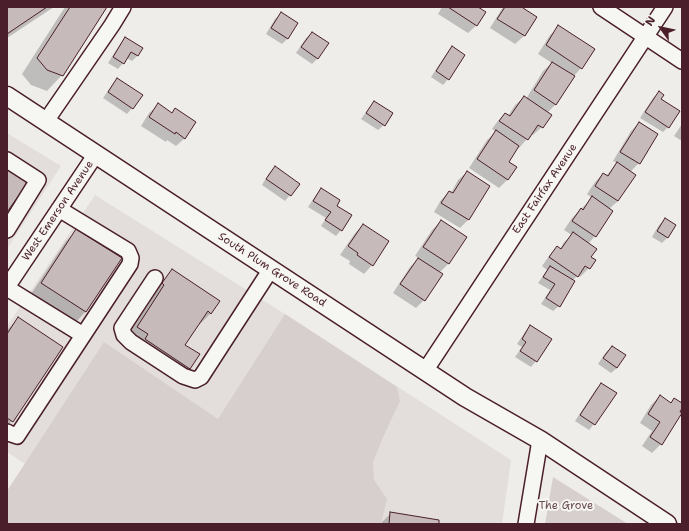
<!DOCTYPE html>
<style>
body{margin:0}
#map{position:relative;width:689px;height:531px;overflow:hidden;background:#efedea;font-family:"Shantell Sans",sans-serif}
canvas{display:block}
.frame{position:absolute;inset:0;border:8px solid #4a1f2b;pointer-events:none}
.north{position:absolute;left:641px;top:8px;width:40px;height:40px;-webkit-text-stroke:3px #f6f6f2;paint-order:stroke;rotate:303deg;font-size:11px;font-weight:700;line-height:16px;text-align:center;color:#4a1f2b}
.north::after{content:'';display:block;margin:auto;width:14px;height:18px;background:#4a1f2b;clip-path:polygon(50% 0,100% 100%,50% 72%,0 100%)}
</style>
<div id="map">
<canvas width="689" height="531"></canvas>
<div class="frame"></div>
<div class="north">N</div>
</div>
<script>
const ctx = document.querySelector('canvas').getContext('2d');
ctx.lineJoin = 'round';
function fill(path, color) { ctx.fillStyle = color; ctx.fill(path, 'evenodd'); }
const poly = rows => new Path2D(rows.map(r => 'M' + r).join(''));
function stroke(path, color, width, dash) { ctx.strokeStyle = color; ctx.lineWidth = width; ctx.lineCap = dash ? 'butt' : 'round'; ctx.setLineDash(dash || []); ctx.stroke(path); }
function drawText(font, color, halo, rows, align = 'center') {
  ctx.font = font + ' "Shantell Sans",sans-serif'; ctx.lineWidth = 4; ctx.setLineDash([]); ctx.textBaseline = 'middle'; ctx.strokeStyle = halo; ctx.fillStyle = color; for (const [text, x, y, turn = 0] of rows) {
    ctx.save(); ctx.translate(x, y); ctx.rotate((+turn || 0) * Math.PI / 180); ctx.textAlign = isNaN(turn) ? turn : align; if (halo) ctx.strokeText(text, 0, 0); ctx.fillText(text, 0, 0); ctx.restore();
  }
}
fill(poly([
 [7,133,61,166,7,249],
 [95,195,285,314,511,460,502,524,7,524,7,491,25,464,7,452,7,326]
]), '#e3dedc');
fill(poly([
 [285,314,397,387,400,401,384,435,373,462,374,480,387,499,381,524,7,524,7,491,104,342,218,419],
 [553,477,628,524,545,524]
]), '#d7cfce');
fill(poly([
 [7,7,54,7,7,38],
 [65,7,105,7,62,75,47,91,31,85,22,74],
 [442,7,476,7,477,25,468,33,438,14],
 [503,7,522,7,521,8,535,17,524,36,515,44,490,28],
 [281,14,288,38,282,44,266,34,275,19],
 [559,27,581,68,574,76,556,104,547,113,542,127,533,135,531,134,527,139,519,148,517,147,507,162,507,180,499,188,469,168,487,140,496,132,492,129,497,122,505,114,508,116,515,105,524,97,526,99,543,71,552,63,538,54,550,35],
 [312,33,318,58,312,64,296,53,306,38],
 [125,38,142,48,137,56,132,61,127,58,123,63,118,69,108,63,120,44],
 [452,47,448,79,443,85,431,77,447,53],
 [118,79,132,108,127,114,103,98,112,85],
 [659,92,660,99,668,127,663,132,640,118,653,98],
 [375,102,384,125,378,130,361,119,369,108],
 [158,105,171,114,175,109,185,138,176,146,167,140,166,142,141,126,149,113],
 [639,123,639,163,630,172,618,201,609,209,612,211,595,236,588,244,590,258,589,268,580,277,578,275,572,281,559,306,553,311,541,304,550,290,538,283,547,270,542,266,549,256,557,247,560,249,564,242,572,235,564,230,572,218,592,198,587,194,595,182,603,174,606,176,617,163,613,161,631,131],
 [682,124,682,141,674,136],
 [275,168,290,195,285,201,262,185,269,173],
 [467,172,489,186,468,220,460,228,434,212,441,200,449,192,451,193,458,180],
 [321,189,335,206,341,230,336,236,321,226,326,218,308,207,316,195],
 [665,219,668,237,662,243,652,237,659,225],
 [441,221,465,237,448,264,439,273,424,300,416,308,393,293,410,267,419,258,415,256,432,230],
 [363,225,372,265,364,274,349,264,350,261,340,255,355,233],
 [77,230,86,311,75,323,31,294,66,241],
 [172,271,211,313,200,324,198,323,183,345,189,368,178,379,126,338,154,296,152,295,161,282],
 [18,319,12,421,7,426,7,330],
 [530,326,536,361,531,367,515,357,522,347,517,344,525,332],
 [612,347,617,368,611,373,598,364,606,352],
 [601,384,594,424,589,430,575,421,596,389],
 [660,396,670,403,674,399,682,404,682,407,678,412,681,413,661,444,652,453,642,446,652,431,640,423,651,405],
 [391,513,438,524,382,524,382,522]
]), '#0003');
const building = poly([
 [7,7,47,7,7,34,7,7],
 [70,7,107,7,63,76,47,70,37,58,70,7],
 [448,7,478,7,486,12,477,26,448,7],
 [505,7,523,7,523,8,537,17,525,36,497,19,505,7],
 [281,12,298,23,288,39,271,28,281,12],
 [558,25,595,49,582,69,546,45,558,25],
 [312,32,329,43,318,59,301,47,312,32],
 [125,37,143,48,138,56,131,52,124,64,113,57,125,37],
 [452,46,465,55,449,80,436,71,452,46],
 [552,62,575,76,556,105,534,90,552,62],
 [117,78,143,95,133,109,108,92,117,78],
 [659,91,664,95,661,99,680,111,669,128,645,112,659,91],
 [524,96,552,115,543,128,538,125,528,140,499,121,505,113,510,116,524,96],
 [374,101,393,113,385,126,366,113,374,101],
 [158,103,172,113,175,108,196,122,185,139,176,132,175,134,149,117,158,103],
 [639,122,658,134,640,164,620,152,639,122],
 [496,130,519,146,509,162,517,167,508,180,477,159,496,130],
 [617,162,636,175,618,201,595,186,603,173,608,176,617,162],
 [7,165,30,180,7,212,7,165],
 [275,166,300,184,291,196,266,179,275,166],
 [467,171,490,186,469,220,441,203,449,191,453,193,467,171],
 [321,188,340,200,337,206,352,215,342,231,325,220,331,212,313,201,321,188],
 [592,196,613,211,596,237,572,221,581,208,583,210,592,196],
 [665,218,676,225,668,238,657,231,665,218],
 [441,220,467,237,449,264,423,247,441,220],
 [363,224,389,241,373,266,357,255,358,253,348,246,363,224],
 [76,229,122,258,86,312,41,283,76,229],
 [573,232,597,249,591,257,596,260,590,269,585,266,578,277,549,257,557,246,561,249,573,232],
 [418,258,443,274,425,301,400,284,418,258],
 [550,266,575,281,560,307,546,298,555,284,543,277,550,266],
 [172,269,220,301,211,314,208,311,185,345,200,354,190,369,145,339,148,334,137,327,164,285,162,283,172,269],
 [18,317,63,347,13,422,7,418,7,334,18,317],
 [530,325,552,339,537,362,520,351,526,342,522,339,530,325],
 [612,346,626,355,617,368,603,358,612,346],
 [601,383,617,393,595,425,580,415,601,383],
 [660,395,671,403,674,398,682,403,682,408,680,412,682,413,662,445,650,437,660,422,648,414,660,395],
 [390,512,439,520,439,524,389,524,390,512]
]);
fill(building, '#c6babb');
stroke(building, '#4a1f2b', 1);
const minor = poly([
 [601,7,682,61],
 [46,121,112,25,123,7],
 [7,160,38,180,7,230],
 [155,278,122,328,124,335,131,342,183,376,195,380,201,377,271,269],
 [7,287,96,154],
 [7,288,83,335],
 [425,371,665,7],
 [7,432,11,434,17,436,130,264,131,258,128,251,59,209],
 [526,524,540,440]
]);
const major = poly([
 [7,96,465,397,540,440,667,524]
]);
stroke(minor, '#4a1f2b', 18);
stroke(major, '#4a1f2b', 21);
stroke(minor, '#f6f6f2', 15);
stroke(major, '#f6f6f2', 18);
drawText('11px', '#4a1f2b', '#f6f6f2', [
 ["East Fairfax Avenue",545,189,-56],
 ["West Emerson Avenue",58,211,-56],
 ["South Plum Grove Road",272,270,33]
]);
drawText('11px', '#6d4b54', '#f6f6f2', [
 ["The Grove",566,506]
]);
</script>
